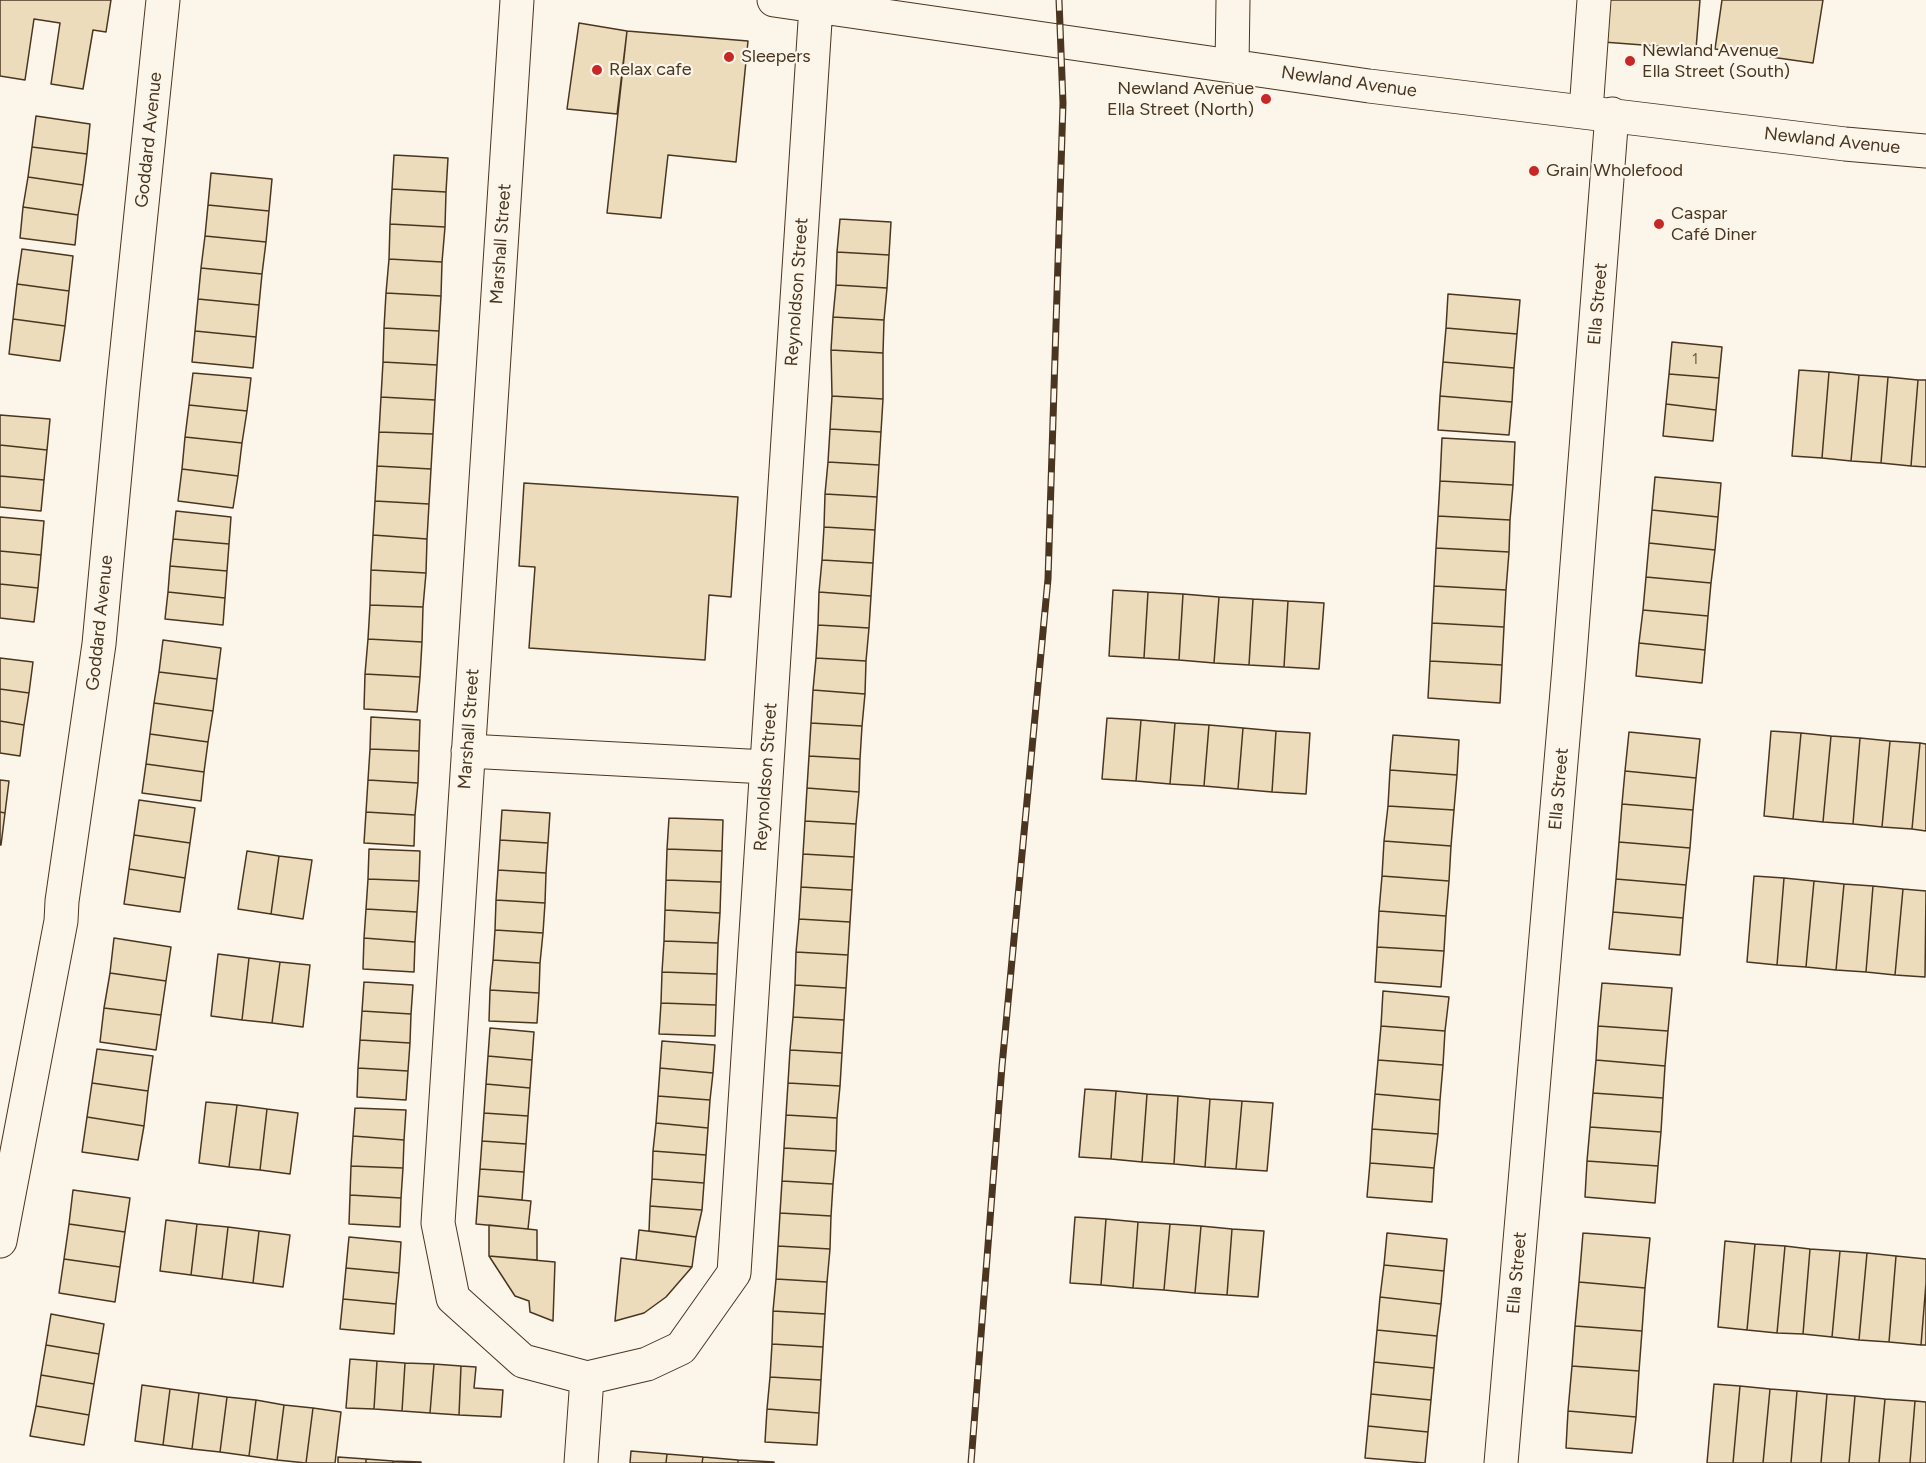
<!DOCTYPE html>
<meta charset="utf-8">
<style>
body{margin:0}
canvas{display:block;background:#fbf6e9}
</style>
<canvas width="1926" height="1463"></canvas>
<script>
const ctx = document.querySelector('canvas').getContext('2d');
ctx.lineJoin = 'round';
function fill(path, color) { ctx.fillStyle = color; ctx.fill(path, 'evenodd'); }
const poly = rows => new Path2D(rows.map(r => 'M' + r).join(''));
function stroke(path, color, width, dash) { ctx.strokeStyle = color; ctx.lineWidth = width; ctx.lineCap = dash ? 'butt' : 'round'; ctx.setLineDash(dash || []); ctx.stroke(path); }
function drawText(font, color, halo, rows, align = 'center') {
  ctx.font = font + ' Figtree,sans-serif'; ctx.lineWidth = 4.5; ctx.setLineDash([]); ctx.textBaseline = 'middle'; ctx.strokeStyle = halo; ctx.fillStyle = color; for (const [text, x, y, turn = 0] of rows) {
    ctx.save(); ctx.translate(x, y); ctx.rotate((+turn || 0) * Math.PI / 180); ctx.textAlign = isNaN(turn) ? turn : align; if (halo) ctx.strokeText(text, 0, 0); ctx.fillText(text, 0, 0); ctx.restore();
  }
}
const building = poly([
 [0,0,111,0,106,32,93,30,83,89,51,84,60,23,34,19,25,80,0,76,0,0],
 [1606,0,1700,0,1696,49,1603,42,1606,0],
 [1722,0,1823,0,1813,63,1715,49,1722,0],
 [579,23,627,31,617,114,567,109,579,23],
 [627,31,748,41,736,162,668,155,661,218,607,213,627,31],
 [36,116,90,124,87,154,32,147,36,116],
 [32,147,87,154,83,185,28,177,32,147],
 [394,155,448,158,446,192,392,189,394,155],
 [211,173,272,179,269,211,208,205,211,173],
 [28,177,83,185,78,215,23,207,28,177],
 [392,189,446,192,445,227,390,224,392,189],
 [208,205,269,211,266,242,205,236,208,205],
 [23,207,78,215,75,245,20,238,23,207],
 [840,219,891,222,889,255,837,252,840,219],
 [390,224,445,227,442,262,389,259,390,224],
 [205,236,266,242,262,274,201,268,205,236],
 [22,249,73,256,69,291,17,284,22,249],
 [837,252,889,255,887,288,836,285,837,252],
 [389,259,442,262,441,296,386,293,389,259],
 [201,268,262,274,259,305,198,299,201,268],
 [17,284,69,291,65,326,13,319,17,284],
 [836,285,887,288,884,320,833,317,836,285],
 [386,293,441,296,439,331,384,328,386,293],
 [1448,294,1520,300,1517,334,1446,328,1448,294],
 [198,299,259,305,256,337,195,331,198,299],
 [833,317,884,320,883,353,831,350,833,317],
 [13,319,65,326,60,361,9,354,13,319],
 [384,328,439,331,437,365,383,362,384,328],
 [1446,328,1517,334,1514,368,1443,362,1446,328],
 [195,331,256,337,253,368,192,362,195,331],
 [1672,342,1722,347,1719,378,1669,374,1672,342],
 [831,350,883,353,883,399,832,396,831,350],
 [383,362,437,365,435,400,381,397,383,362],
 [1443,362,1514,368,1512,402,1440,396,1443,362],
 [1799,370,1829,372,1822,458,1792,456,1799,370],
 [1829,372,1859,375,1851,461,1822,458,1829,372],
 [193,373,251,378,247,411,189,405,193,373],
 [1669,374,1719,378,1716,410,1666,404,1669,374],
 [1859,375,1888,377,1881,463,1851,461,1859,375],
 [1888,377,1918,380,1911,466,1881,463,1888,377],
 [1918,380,1926,380,1926,467,1911,466,1918,380],
 [832,396,883,399,881,432,830,429,832,396],
 [1440,396,1512,402,1509,435,1438,430,1440,396],
 [381,397,435,400,433,434,379,432,381,397],
 [1666,404,1716,410,1713,441,1663,436,1666,404],
 [189,405,247,411,242,443,185,437,189,405],
 [0,415,50,419,47,450,0,445,0,415],
 [830,429,881,432,879,465,828,462,830,429],
 [379,432,433,434,431,469,377,466,379,432],
 [185,437,242,443,238,476,182,469,185,437],
 [1442,438,1515,442,1513,485,1440,481,1442,438],
 [0,445,47,450,44,480,0,476,0,445],
 [828,462,879,465,877,497,825,494,828,462],
 [377,466,431,469,429,504,375,501,377,466],
 [182,469,238,476,233,508,178,501,182,469],
 [0,476,44,480,41,511,0,507,0,476],
 [1655,477,1721,483,1718,517,1652,510,1655,477],
 [1440,481,1513,485,1510,520,1438,516,1440,481],
 [524,483,738,497,731,597,709,595,705,660,529,648,535,567,519,566,524,483],
 [825,494,877,497,875,530,824,527,825,494],
 [375,501,429,504,427,539,373,535,375,501],
 [1652,510,1718,517,1715,550,1649,543,1652,510],
 [176,511,231,517,229,544,173,539,176,511],
 [1438,516,1510,520,1509,552,1436,548,1438,516],
 [0,517,44,521,41,555,0,551,0,517],
 [824,527,875,530,873,563,822,560,824,527],
 [373,535,427,539,426,573,371,570,373,535],
 [173,539,229,544,227,571,170,566,173,539],
 [1649,543,1715,550,1711,583,1646,577,1649,543],
 [1436,548,1509,552,1506,590,1434,586,1436,548],
 [0,551,41,555,38,588,0,584,0,551],
 [822,560,873,563,871,596,819,592,822,560],
 [170,566,227,571,225,598,168,592,170,566],
 [371,570,426,573,423,607,370,605,371,570],
 [1646,577,1711,583,1708,616,1643,610,1646,577],
 [0,584,38,588,34,622,0,618,0,584],
 [1434,586,1506,590,1504,627,1432,623,1434,586],
 [1113,590,1148,592,1144,658,1109,656,1113,590],
 [168,592,225,598,223,625,165,619,168,592],
 [819,592,871,596,869,628,818,625,819,592],
 [1148,592,1183,594,1179,660,1144,658,1148,592],
 [1183,594,1219,597,1214,663,1179,660,1183,594],
 [1219,597,1253,599,1249,665,1214,663,1219,597],
 [1253,599,1288,601,1284,667,1249,665,1253,599],
 [1288,601,1324,603,1319,669,1284,667,1288,601],
 [370,605,423,607,422,642,368,639,370,605],
 [1643,610,1708,616,1705,650,1639,643,1643,610],
 [1432,623,1504,627,1502,665,1430,661,1432,623],
 [818,625,869,628,866,661,816,658,818,625],
 [368,639,422,642,420,677,365,674,368,639],
 [163,640,221,648,217,679,159,672,163,640],
 [1639,643,1705,650,1702,683,1636,676,1639,643],
 [0,658,33,662,29,693,0,689,0,658],
 [816,658,866,661,865,694,813,690,816,658],
 [1430,661,1502,665,1500,703,1428,698,1430,661],
 [159,672,217,679,213,711,154,703,159,672],
 [365,674,420,677,417,712,364,709,365,674],
 [0,689,29,693,24,725,0,721,0,689],
 [813,690,865,694,862,726,811,723,813,690],
 [154,703,213,711,208,742,150,734,154,703],
 [371,717,420,720,419,751,370,749,371,717],
 [1107,718,1141,720,1136,781,1102,779,1107,718],
 [1141,720,1175,723,1170,784,1136,781,1141,720],
 [0,721,24,725,20,756,0,753,0,721],
 [811,723,862,726,860,759,809,756,811,723],
 [1175,723,1209,725,1204,786,1170,784,1175,723],
 [1209,725,1243,728,1238,789,1204,786,1209,725],
 [1243,728,1276,731,1272,792,1238,789,1243,728],
 [1276,731,1310,733,1306,794,1272,792,1276,731],
 [1771,731,1801,733,1793,819,1764,816,1771,731],
 [1629,732,1700,739,1696,778,1625,771,1629,732],
 [1801,733,1831,736,1823,822,1793,819,1801,733],
 [150,734,208,742,204,772,146,764,150,734],
 [1393,735,1459,740,1457,775,1390,770,1393,735],
 [1831,736,1860,738,1853,824,1823,822,1831,736],
 [1860,738,1890,741,1882,827,1853,824,1860,738],
 [1890,741,1920,743,1912,829,1882,827,1890,741],
 [1920,743,1926,744,1926,831,1912,829,1920,743],
 [370,749,419,751,418,783,368,780,370,749],
 [809,756,860,759,859,792,807,788,809,756],
 [146,764,204,772,201,801,142,793,146,764],
 [1390,770,1457,775,1454,810,1388,806,1390,770],
 [1625,771,1696,778,1693,810,1622,804,1625,771],
 [0,780,9,781,5,813,0,812,0,780],
 [368,780,418,783,415,815,366,812,368,780],
 [807,788,859,792,856,824,805,821,807,788],
 [139,800,195,808,190,843,134,835,139,800],
 [1622,804,1693,810,1690,848,1619,842,1622,804],
 [1388,806,1454,810,1451,846,1384,841,1388,806],
 [502,810,550,813,548,843,500,840,502,810],
 [0,812,5,813,1,845,0,845,0,812],
 [366,812,415,815,414,846,364,843,366,812],
 [669,818,723,820,722,851,667,849,669,818],
 [805,821,856,824,854,857,803,854,805,821],
 [134,835,190,843,185,878,129,869,134,835],
 [500,840,548,843,546,873,498,870,500,840],
 [1384,841,1451,846,1449,881,1382,876,1384,841],
 [1619,842,1690,848,1686,885,1616,879,1619,842],
 [369,849,420,851,419,881,368,879,369,849],
 [667,849,722,851,721,882,666,880,667,849],
 [247,851,279,856,271,914,238,909,247,851],
 [803,854,854,857,852,890,801,887,803,854],
 [279,856,312,860,303,919,271,914,279,856],
 [129,869,185,878,180,912,124,904,129,869],
 [498,870,546,873,545,903,496,900,498,870],
 [1382,876,1449,881,1446,916,1379,911,1382,876],
 [1754,876,1784,878,1777,965,1747,962,1754,876],
 [1784,878,1814,881,1806,967,1777,965,1784,878],
 [368,879,419,881,417,912,366,909,368,879],
 [1616,879,1686,885,1683,918,1613,912,1616,879],
 [666,880,721,882,720,913,665,910,666,880],
 [1814,881,1844,884,1836,970,1806,967,1814,881],
 [1844,884,1873,886,1866,972,1836,970,1844,884],
 [1873,886,1903,889,1895,975,1866,972,1873,886],
 [801,887,852,890,850,922,799,919,801,887],
 [1903,889,1926,891,1925,977,1895,975,1903,889],
 [496,900,545,903,543,933,495,930,496,900],
 [366,909,417,912,415,942,364,938,366,909],
 [665,910,720,913,718,943,664,941,665,910],
 [1379,911,1446,916,1444,951,1377,947,1379,911],
 [1613,912,1683,918,1680,955,1609,949,1613,912],
 [799,919,850,922,848,955,796,952,799,919],
 [495,930,543,933,540,963,493,960,495,930],
 [114,938,171,947,166,981,110,973,114,938],
 [364,938,415,942,414,972,363,969,364,938],
 [664,941,718,943,717,974,662,972,664,941],
 [1377,947,1444,951,1441,987,1375,982,1377,947],
 [796,952,848,955,846,988,795,985,796,952],
 [218,954,249,958,242,1020,211,1016,218,954],
 [249,958,280,962,272,1023,242,1020,249,958],
 [493,960,540,963,539,993,490,990,493,960],
 [280,962,310,965,303,1027,272,1023,280,962],
 [662,972,717,974,716,1005,661,1003,662,972],
 [110,973,166,981,161,1015,104,1008,110,973],
 [364,982,413,985,411,1014,362,1011,364,982],
 [1602,983,1672,988,1668,1031,1598,1026,1602,983],
 [795,985,846,988,844,1020,793,1017,795,985],
 [490,990,539,993,537,1023,489,1021,490,990],
 [1383,991,1449,997,1445,1031,1381,1026,1383,991],
 [661,1003,716,1005,715,1036,659,1034,661,1003],
 [104,1008,161,1015,156,1050,100,1042,104,1008],
 [362,1011,411,1014,410,1043,360,1040,362,1011],
 [793,1017,844,1020,842,1053,790,1050,793,1017],
 [1381,1026,1445,1031,1443,1065,1378,1060,1381,1026],
 [1598,1026,1668,1031,1665,1066,1596,1060,1598,1026],
 [490,1028,534,1032,532,1060,488,1056,490,1028],
 [360,1040,410,1043,408,1071,358,1068,360,1040],
 [662,1041,715,1045,713,1073,660,1068,662,1041],
 [97,1049,153,1056,148,1091,92,1083,97,1049],
 [790,1050,842,1053,840,1086,788,1083,790,1050],
 [488,1056,532,1060,530,1088,486,1084,488,1056],
 [1378,1060,1443,1065,1440,1100,1375,1094,1378,1060],
 [1596,1060,1665,1066,1663,1098,1593,1093,1596,1060],
 [358,1068,408,1071,406,1100,357,1097,358,1068],
 [660,1068,713,1073,710,1100,658,1096,660,1068],
 [92,1083,148,1091,144,1126,87,1117,92,1083],
 [788,1083,840,1086,837,1118,786,1115,788,1083],
 [486,1084,530,1088,528,1116,484,1113,486,1084],
 [1085,1089,1116,1091,1111,1159,1079,1157,1085,1089],
 [1116,1091,1147,1094,1142,1162,1111,1159,1116,1091],
 [1593,1093,1663,1098,1661,1132,1590,1127,1593,1093],
 [1147,1094,1178,1096,1174,1164,1142,1162,1147,1094],
 [1375,1094,1440,1100,1438,1134,1372,1129,1375,1094],
 [658,1096,710,1100,708,1128,656,1123,658,1096],
 [1178,1096,1210,1099,1205,1167,1174,1164,1178,1096],
 [1210,1099,1242,1101,1236,1169,1205,1167,1210,1099],
 [1242,1101,1273,1103,1267,1171,1236,1169,1242,1101],
 [206,1102,237,1105,229,1167,199,1163,206,1102],
 [237,1105,267,1109,260,1170,229,1167,237,1105],
 [355,1108,406,1110,404,1140,353,1136,355,1108],
 [267,1109,298,1113,290,1174,260,1170,267,1109],
 [484,1113,528,1116,526,1144,482,1141,484,1113],
 [786,1115,837,1118,836,1151,784,1148,786,1115],
 [87,1117,144,1126,138,1160,82,1152,87,1117],
 [656,1123,708,1128,706,1155,653,1151,656,1123],
 [1590,1127,1661,1132,1658,1166,1587,1161,1590,1127],
 [1372,1129,1438,1134,1434,1168,1370,1163,1372,1129],
 [353,1136,404,1140,403,1168,351,1166,353,1136],
 [482,1141,526,1144,524,1172,480,1169,482,1141],
 [784,1148,836,1151,833,1184,782,1181,784,1148],
 [653,1151,706,1155,704,1183,652,1179,653,1151],
 [1587,1161,1658,1166,1655,1203,1585,1197,1587,1161],
 [1370,1163,1434,1168,1432,1202,1367,1197,1370,1163],
 [351,1166,403,1168,401,1198,350,1195,351,1166],
 [480,1169,524,1172,522,1200,478,1196,480,1169],
 [652,1179,704,1183,702,1210,650,1206,652,1179],
 [782,1181,833,1184,831,1216,780,1213,782,1181],
 [73,1190,130,1198,125,1232,69,1224,73,1190],
 [350,1195,401,1198,400,1227,349,1224,350,1195],
 [478,1196,531,1201,528,1229,476,1224,478,1196],
 [650,1206,702,1210,696,1237,649,1231,650,1206],
 [780,1213,831,1216,830,1249,778,1246,780,1213],
 [1075,1217,1106,1219,1101,1285,1070,1283,1075,1217],
 [1106,1219,1138,1222,1133,1288,1101,1285,1106,1219],
 [166,1220,197,1224,191,1275,160,1271,166,1220],
 [1138,1222,1170,1224,1164,1290,1133,1288,1138,1222],
 [69,1224,125,1232,120,1267,64,1259,69,1224],
 [197,1224,228,1227,222,1279,191,1275,197,1224],
 [1170,1224,1201,1226,1195,1293,1164,1290,1170,1224],
 [489,1225,537,1230,537,1260,489,1256,489,1225],
 [1201,1226,1232,1229,1227,1295,1195,1293,1201,1226],
 [228,1227,259,1231,253,1283,222,1279,228,1227],
 [1232,1229,1264,1231,1258,1297,1227,1295,1232,1229],
 [639,1230,696,1237,692,1267,636,1260,639,1230],
 [259,1231,290,1235,283,1287,253,1283,259,1231],
 [1387,1233,1447,1239,1444,1271,1384,1265,1387,1233],
 [1583,1233,1650,1238,1645,1288,1579,1282,1583,1233],
 [349,1237,401,1242,399,1273,346,1268,349,1237],
 [1725,1241,1755,1244,1747,1330,1718,1327,1725,1241],
 [1755,1244,1785,1246,1777,1333,1747,1330,1755,1244],
 [778,1246,830,1249,827,1282,776,1279,778,1246],
 [1785,1246,1810,1249,1803,1334,1777,1333,1785,1246],
 [1810,1249,1840,1251,1832,1337,1803,1334,1810,1249],
 [1840,1251,1867,1253,1859,1340,1832,1337,1840,1251],
 [1867,1253,1896,1256,1889,1342,1859,1340,1867,1253],
 [489,1256,555,1262,553,1321,530,1312,529,1301,515,1296,489,1256],
 [1896,1256,1926,1259,1926,1283,1921,1345,1889,1342,1896,1256],
 [621,1258,636,1260,692,1267,666,1297,644,1313,615,1321,621,1258],
 [64,1259,120,1267,115,1302,59,1293,64,1259],
 [1384,1265,1444,1271,1441,1304,1380,1297,1384,1265],
 [346,1268,399,1273,396,1304,343,1299,346,1268],
 [776,1279,827,1282,825,1314,773,1311,776,1279],
 [1579,1282,1645,1288,1642,1331,1575,1326,1579,1282],
 [1926,1283,1926,1345,1921,1345,1926,1283],
 [1380,1297,1441,1304,1437,1336,1377,1330,1380,1297],
 [343,1299,396,1304,394,1334,340,1329,343,1299],
 [773,1311,825,1314,823,1347,772,1344,773,1311],
 [51,1314,104,1324,99,1354,46,1345,51,1314],
 [1575,1326,1642,1331,1639,1371,1572,1366,1575,1326],
 [1377,1330,1437,1336,1434,1368,1374,1362,1377,1330],
 [772,1344,823,1347,821,1380,770,1377,772,1344],
 [46,1345,99,1354,94,1384,41,1375,46,1345],
 [350,1359,377,1361,374,1409,346,1408,350,1359],
 [377,1361,405,1363,402,1411,374,1409,377,1361],
 [1374,1362,1434,1368,1431,1400,1371,1394,1374,1362],
 [405,1363,434,1364,430,1413,402,1411,405,1363],
 [434,1364,461,1366,459,1415,430,1413,434,1364],
 [461,1366,476,1367,474,1388,503,1390,501,1417,459,1415,461,1366],
 [1572,1366,1639,1371,1636,1417,1568,1411,1572,1366],
 [41,1375,94,1384,89,1415,36,1406,41,1375],
 [770,1377,821,1380,819,1413,767,1409,770,1377],
 [1714,1384,1740,1386,1733,1463,1707,1463,1714,1384],
 [142,1385,170,1389,163,1445,135,1441,142,1385],
 [1740,1386,1770,1389,1763,1463,1733,1463,1740,1386],
 [170,1389,199,1393,192,1449,163,1445,170,1389],
 [1770,1389,1797,1391,1791,1463,1763,1463,1770,1389],
 [1797,1391,1827,1394,1821,1463,1791,1463,1797,1391],
 [199,1393,227,1397,220,1452,192,1449,199,1393],
 [1371,1394,1431,1400,1428,1432,1368,1426,1371,1394],
 [1827,1394,1855,1396,1849,1463,1821,1463,1827,1394],
 [1855,1396,1885,1399,1879,1463,1849,1463,1855,1396],
 [227,1397,256,1400,249,1456,220,1452,227,1397],
 [1885,1399,1915,1401,1910,1463,1879,1463,1885,1399],
 [256,1400,284,1405,277,1460,249,1456,256,1400],
 [1915,1401,1926,1402,1926,1463,1910,1463,1915,1401],
 [284,1405,313,1408,306,1463,277,1460,284,1405],
 [36,1406,89,1415,84,1445,30,1436,36,1406],
 [313,1408,341,1412,335,1463,306,1463,313,1408],
 [767,1409,819,1413,817,1445,765,1442,767,1409],
 [1568,1411,1636,1417,1632,1453,1566,1448,1568,1411],
 [1368,1426,1428,1432,1425,1463,1365,1458,1368,1426],
 [631,1451,667,1454,666,1463,630,1463,631,1451],
 [667,1454,703,1457,702,1463,666,1463,667,1454],
 [338,1457,366,1459,366,1463,338,1463,338,1457],
 [703,1457,738,1460,738,1463,702,1463,703,1457],
 [366,1459,393,1461,393,1463,366,1463,366,1459],
 [738,1460,774,1462,774,1463,738,1463,738,1460],
 [393,1461,421,1462,421,1463,393,1463,393,1461]
]);
fill(building, '#ecdcbc');
stroke(building, '#4a3520', 1.5);
const minor = poly([
 [517,0,438,1223,453,1298,523,1361,587,1378,647,1364,681,1348,734,1273,816,6],
 [774,0,1369,86,1845,144,1926,151],
 [1232,66,1233,0],
 [1586,111,1594,0],
 [468,751,766,767],
 [0,1241,61,921,62,901,99,644,123,388,163,0],
 [581,1463,587,1378],
 [1501,1463,1569,668,1612,114]
]);
stroke(minor, '#4a3520', 35);
stroke(minor, '#fbf6e9', 33);
const rail = poly([
 [971,1463,1002,1066,1048,579,1063,103,1059,0]
]);
stroke(rail, '#4a3520', 7);
stroke(rail, '#fbf6e9', 4.5, [14]);
for (const [x, y, r, color] of [
 [729,57,6,"#c62828"],
 [1630,61,6,"#c62828"],
 [597,70,6,"#c62828"],
 [1266,99,6,"#c62828"],
 [1534,171,6,"#c62828"],
 [1659,224,6,"#c62828"]
]) { const dot = new Path2D(); dot.arc(x, y, r, 0, 2 * Math.PI); ctx.fillStyle = color; ctx.fill(dot); stroke(dot, '#fbf6e9', 2); }
drawText('15px', '#725f47', null, [
 ["1",1695,360]
]);
drawText('18px', '#4a3520', '#fbf6e9', [
 ["Newland Avenue",1642,51],
 ["Ella Street (South)",1642,72],
 ["Sleepers",741,57],
 ["Relax cafe",609,70],
 ["Newland Avenue",1254,89,"right"],
 ["Ella Street (North)",1254,110,"right"],
 ["Grain Wholefood",1546,171],
 ["Caspar",1671,214],
 ["Café Diner",1671,235]
], 'left');
drawText('18px', '#4a3520', '#fbf6e9', [
 ["Newland Avenue",1349,82,8],
 ["Goddard Avenue",149,140,-84],
 ["Newland Avenue",1832,141,6],
 ["Marshall Street",501,244,-86],
 ["Reynoldson Street",797,292,-86],
 ["Ella Street",1598,304,-85],
 ["Goddard Avenue",100,623,-84],
 ["Marshall Street",469,729,-86],
 ["Reynoldson Street",766,777,-86],
 ["Ella Street",1559,789,-85],
 ["Ella Street",1517,1273,-85]
]);
</script>
